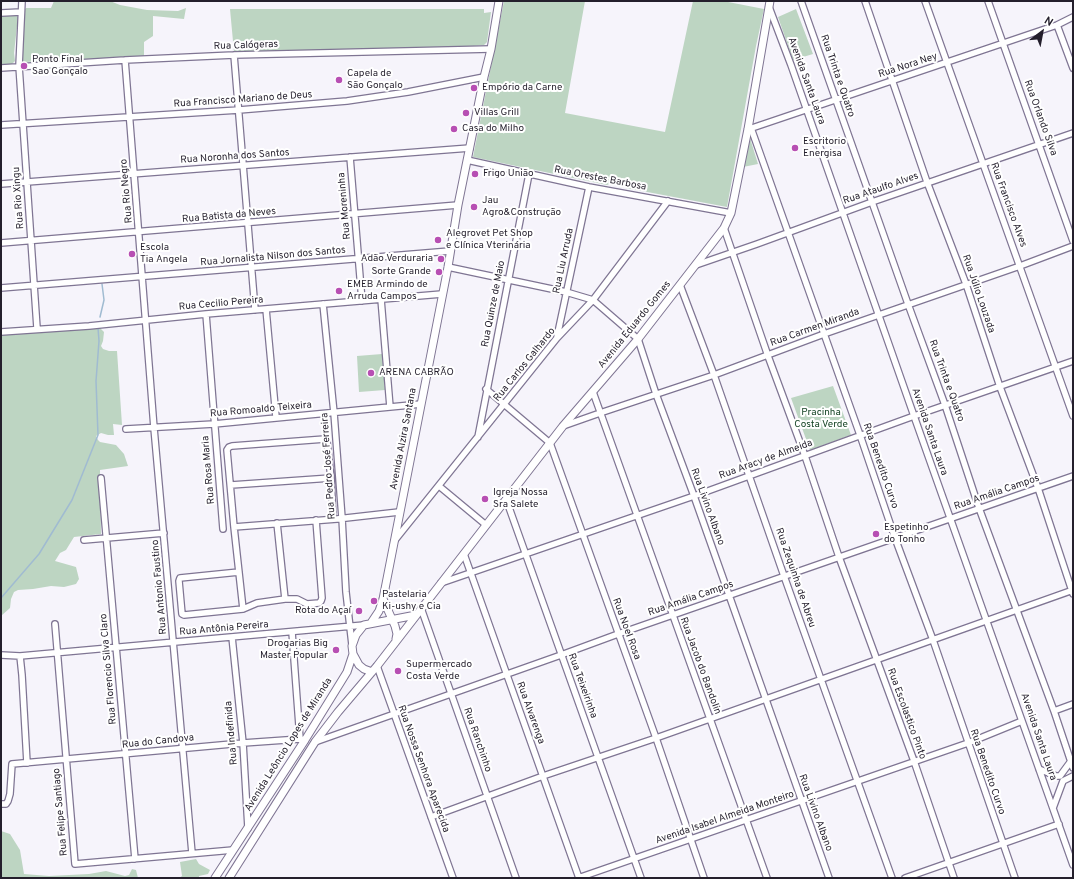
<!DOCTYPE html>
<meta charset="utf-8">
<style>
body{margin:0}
#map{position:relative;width:1074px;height:879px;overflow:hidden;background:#f6f4fb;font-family:Overpass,sans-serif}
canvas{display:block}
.frame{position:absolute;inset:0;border:2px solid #241f2c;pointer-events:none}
.north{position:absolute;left:1022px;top:12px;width:40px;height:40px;-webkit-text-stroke:3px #fff;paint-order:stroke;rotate:32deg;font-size:11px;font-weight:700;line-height:16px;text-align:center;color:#241f2c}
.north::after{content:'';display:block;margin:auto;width:14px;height:18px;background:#241f2c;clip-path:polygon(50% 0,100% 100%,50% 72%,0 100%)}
</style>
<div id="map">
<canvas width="1074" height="879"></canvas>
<div class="frame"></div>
<div class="north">N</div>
</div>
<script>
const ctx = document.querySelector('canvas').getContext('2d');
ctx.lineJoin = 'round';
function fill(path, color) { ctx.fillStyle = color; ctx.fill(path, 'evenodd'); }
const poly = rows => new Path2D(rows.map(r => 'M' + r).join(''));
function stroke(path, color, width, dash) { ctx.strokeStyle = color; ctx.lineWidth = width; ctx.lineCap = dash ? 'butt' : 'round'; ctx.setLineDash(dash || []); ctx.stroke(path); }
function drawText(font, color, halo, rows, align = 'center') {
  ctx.font = font + ' Overpass,sans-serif'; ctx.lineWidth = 4; ctx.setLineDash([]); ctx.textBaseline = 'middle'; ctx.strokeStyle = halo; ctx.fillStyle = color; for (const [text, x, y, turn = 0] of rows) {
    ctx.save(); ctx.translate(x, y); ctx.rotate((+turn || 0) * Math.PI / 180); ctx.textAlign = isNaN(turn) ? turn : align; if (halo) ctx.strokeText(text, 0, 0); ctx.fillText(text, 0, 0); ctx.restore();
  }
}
fill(poly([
 [54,1,110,1,120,5,147,10,178,11,186,8,184,19,153,16,153,36,144,42,144,57,25,62,22,61,20,59,24,10,26,8,51,8],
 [504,1,585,1,565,113,665,132,693,1,723,1,764,9,756,46,727,207,626,188,619,182,614,182,607,185,473,157],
 [230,9,484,9,484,13,491,12,487,42,484,45,463,47,234,52],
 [796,9,813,54,793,60,778,17],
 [1,15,16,15,18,17,14,53,15,61,11,65,1,66],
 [749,135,758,164,743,167],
 [100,328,104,332,103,341,101,346,103,349,109,351,117,351,122,425,113,424,114,435,108,435,101,433,96,436,98,440,100,442,116,445,124,454,128,466,100,470,101,534,74,537,66,550,60,553,55,561,76,567,79,579,76,584,64,587,51,586,33,589,18,590,14,592,11,599,10,608,1,616,1,335],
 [382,354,385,390,359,392,357,356],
 [833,386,851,435,810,450,791,398],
 [1,831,10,834,20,850,24,874,49,876,89,874,106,871,125,876,129,875,132,869,136,870,138,878,1,878],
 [196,859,199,864,210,870,208,874,199,876,199,878,179,878,182,876,180,862]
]), '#bdd5c2');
stroke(poly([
 [100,317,104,300,102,284],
 [1,598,39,554,72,500,98,435,96,381,99,341,98,328]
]), '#a0bbd1', 1.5);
const minor = poly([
 [22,1,19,66,37,328],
 [801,1,908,304,945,405,979,508,1054,711,1073,768],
 [865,1,927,182,966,284,1000,387,1038,488,1073,594],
 [925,1,1073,416],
 [988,1,1073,241],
 [769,7,791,65,914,416,1073,865],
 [1,13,21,12],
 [1057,25,1073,68],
 [234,55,255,310],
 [125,60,154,428,192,853],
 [1,68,125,60,234,55,491,49],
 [1,125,239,110,347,101,408,92,484,77],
 [751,128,860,435,895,538,933,640,1015,878],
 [749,129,1057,25,1073,17],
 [350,157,362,301],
 [467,160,589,187,731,213],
 [1,184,470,148],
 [724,228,768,356,805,456,839,557,914,761,954,878],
 [1,243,458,205],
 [696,265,757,244,872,202,1073,133],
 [448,267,566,292,593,300,638,339,656,394,694,496,829,878],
 [680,285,714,375,784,576,892,878],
 [1,288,450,251],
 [381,299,390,407],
 [323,304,334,413,342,518,346,592,352,645],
 [266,309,276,417],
 [206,314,223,529],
 [1,332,89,326,206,314,442,294],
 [557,337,589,187],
 [486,389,550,443,656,738,704,878],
 [593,392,767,878],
 [563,426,600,413,714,375,824,334,1020,266,1073,246],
 [126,429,214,424,421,404],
 [478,437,529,174],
 [101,478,135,859],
 [231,485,331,478],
 [439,486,486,525],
 [506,499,641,878],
 [277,523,285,599],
 [234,527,337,519,399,512],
 [84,540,164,533],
 [395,540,557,338,593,300,668,201],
 [464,554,579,878],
 [239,572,180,578,179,581,182,614,184,615,243,609,257,603,285,599,297,599,307,604,319,603,321,601,322,598,316,520],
 [441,583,694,496,914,416,1073,361],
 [421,608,516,878],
 [243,609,234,527,227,450,229,447,232,446,325,439,327,442,331,478,333,519],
 [55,624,75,864,233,850],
 [292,632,300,739],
 [232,637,243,743,248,828],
 [1,655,20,656],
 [377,666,453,878],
 [1054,711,1073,704],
 [315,742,561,655,618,634,1073,476],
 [27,763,22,675,20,656,364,625],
 [1039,769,1056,776,1060,776,1071,761],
 [1,804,6,804,8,801,10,794,12,764,243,743,300,739,305,740],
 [1053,808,1063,781,1073,776],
 [431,817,543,776,656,738,1073,590],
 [578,878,968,743,1022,721],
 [905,878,1059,824]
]);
const major = poly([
 [383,599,395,626,397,634,396,639],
 [371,623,379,611,383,599,448,267,458,205,484,77,491,49,499,1],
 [353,654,359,665,364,669,372,672],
 [215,878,305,740,347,672,353,654,352,646,356,635,364,625,416,615],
 [229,878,315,742,338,712,377,666,563,426,638,339,724,228,731,213,748,129,770,1]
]);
stroke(minor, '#7f7593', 8);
stroke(major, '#7f7593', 9);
stroke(minor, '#fff', 5.5);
stroke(major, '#fff', 7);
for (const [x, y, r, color] of [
 [24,66,4,"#b74fb3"],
 [339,80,4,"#b74fb3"],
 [474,88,4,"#b74fb3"],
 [466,113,4,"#b74fb3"],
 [454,129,4,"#b74fb3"],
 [795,148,4,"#b74fb3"],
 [475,174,4,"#b74fb3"],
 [474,207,4,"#b74fb3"],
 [438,240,4,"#b74fb3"],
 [132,254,4,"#b74fb3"],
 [441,259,4,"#b74fb3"],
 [439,272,4,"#b74fb3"],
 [339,291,4,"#b74fb3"],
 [371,373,4,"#b74fb3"],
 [485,499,4,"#b74fb3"],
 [876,534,4,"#b74fb3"],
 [374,601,4,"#b74fb3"],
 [359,611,4,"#b74fb3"],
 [336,650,4,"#b74fb3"],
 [398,671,4,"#b74fb3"]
]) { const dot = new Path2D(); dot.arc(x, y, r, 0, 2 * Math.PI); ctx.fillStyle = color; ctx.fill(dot); stroke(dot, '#fff', 1.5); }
drawText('10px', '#241f2c', '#fff', [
 ["Rua Calógeras",246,46,-2],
 ["Rua Nora Ney",908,66,-18],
 ["Rua Trinta e Quatro",837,76,71],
 ["Avenida Santa Laura",806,81,70],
 ["Rua Francisco Mariano de Deus",243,100,-4],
 ["Rua Orlando Silva",1040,118,70],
 ["Rua Noronha dos Santos",235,157,-4],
 ["Rua Orestes Barbosa",600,179,11],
 ["Rua Ataulfo Alves",881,189,-19],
 ["Rua Rio Negro",127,191,-95],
 ["Rua Rio Xingu",19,198,-94],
 ["Rua Francisco Alves",1008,205,70],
 ["Rua Moreninha",345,206,-95],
 ["Rua Batista da Neves",229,216,-5],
 ["Rua Jornalista Nilson dos Santos",273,257,-5],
 ["Rua Liu Arruda",564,261,-78],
 ["Rua Júlio Louzada",978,294,71],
 ["Rua Cecilio Pereira",221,304,-5],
 ["Rua Quinze de Maio",494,304,-79],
 ["Avenida Eduardo Gomes",635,325,-51],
 ["Rua Carmen Miranda",815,328,-20],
 ["Rua Carlos Galhardo",525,365,-51],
 ["Rua Trinta e Quatro",946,381,70],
 ["Rua Romoaldo Teixeira",261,410,-5],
 ["Avenida Santa Laura",929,432,71],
 ["Avenida Alzira Santana",404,439,-79],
 ["Rua Aracy de Almeida",766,460,-20],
 ["Rua Pedro José Ferreira",329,466,-94],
 ["Rua Benedito Curvo",880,466,71],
 ["Rua Rosa Maria",209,470,-95],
 ["Rua Amália Campos",997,493,-19],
 ["Rua Livino Albano",707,507,70],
 ["Rua Zequinha de Abreu",795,578,71],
 ["Rua Antonio Faustino",160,587,-95],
 ["Rua Amália Campos",691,599,-19],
 ["Rua Antônia Pereira",224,629,-5],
 ["Rua Noel Rosa",626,629,70],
 ["Rua Jacob do Bandolin",700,666,70],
 ["Rua Florencio Silva Claro",109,669,-95],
 ["Rua Teixeirinha",582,686,70],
 ["Rua Alvarenga",530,713,70],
 ["Rua Escolastico Pinto",906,714,70],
 ["Rua Indefinida",232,733,-95],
 ["Avenida Santa Laura",1038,737,71],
 ["Rua Ranchinho",477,740,71],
 ["Rua do Candova",158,742,-6],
 ["Avenida Leôncio Lopes de Miranda",289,745,-58],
 ["Rua Nossa Senhora Aparecida",423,769,70],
 ["Rua Benedito Curvo",987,772,71],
 ["Rua Felipe Santiago",61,812,-95],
 ["Rua Livino Albano",815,813,70],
 ["Avenida Isabel Almeida Monteiro",725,818,-19]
]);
drawText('10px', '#241f2c', '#fff', [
 ["Ponto Final",32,60],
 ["Sao Gonçalo",32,72],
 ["Capela de",347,74],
 ["São Gonçalo",347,86],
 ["Empório da Carne",482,88],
 ["Villas Grill",474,113],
 ["Casa do Milho",462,129],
 ["Escritorio",803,142],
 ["Energisa",803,154],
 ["Frigo União",483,174],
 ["Jau",482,201],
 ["Agro&Construção",482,213],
 ["Alegrovet Pet Shop",446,234],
 ["e Clínica Vterinária",446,246],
 ["Escola",140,248],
 ["Tia Angela",140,260],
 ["Adão Verduraria",433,259,"right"],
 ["Sorte Grande",431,272,"right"],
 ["EMEB Armindo de",347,285],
 ["Arruda Campos",347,297],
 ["ARENA CABRÃO",379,373],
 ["Igreja Nossa",493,493],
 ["Sra Salete",493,505],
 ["Espetinho",884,528],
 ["do Tonho",884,540],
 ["Pastelaria",382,595],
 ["Ki-ushy e Cia",382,607],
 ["Rota do Açaí",351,611,"right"],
 ["Drogarias Big",328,644,"right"],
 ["Master Popular",328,656,"right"],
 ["Supermercado",406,665],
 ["Costa Verde",406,677]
], 'left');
drawText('10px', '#154425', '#fff', [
 ["Pracinha",821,413],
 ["Costa Verde",821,425]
]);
</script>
